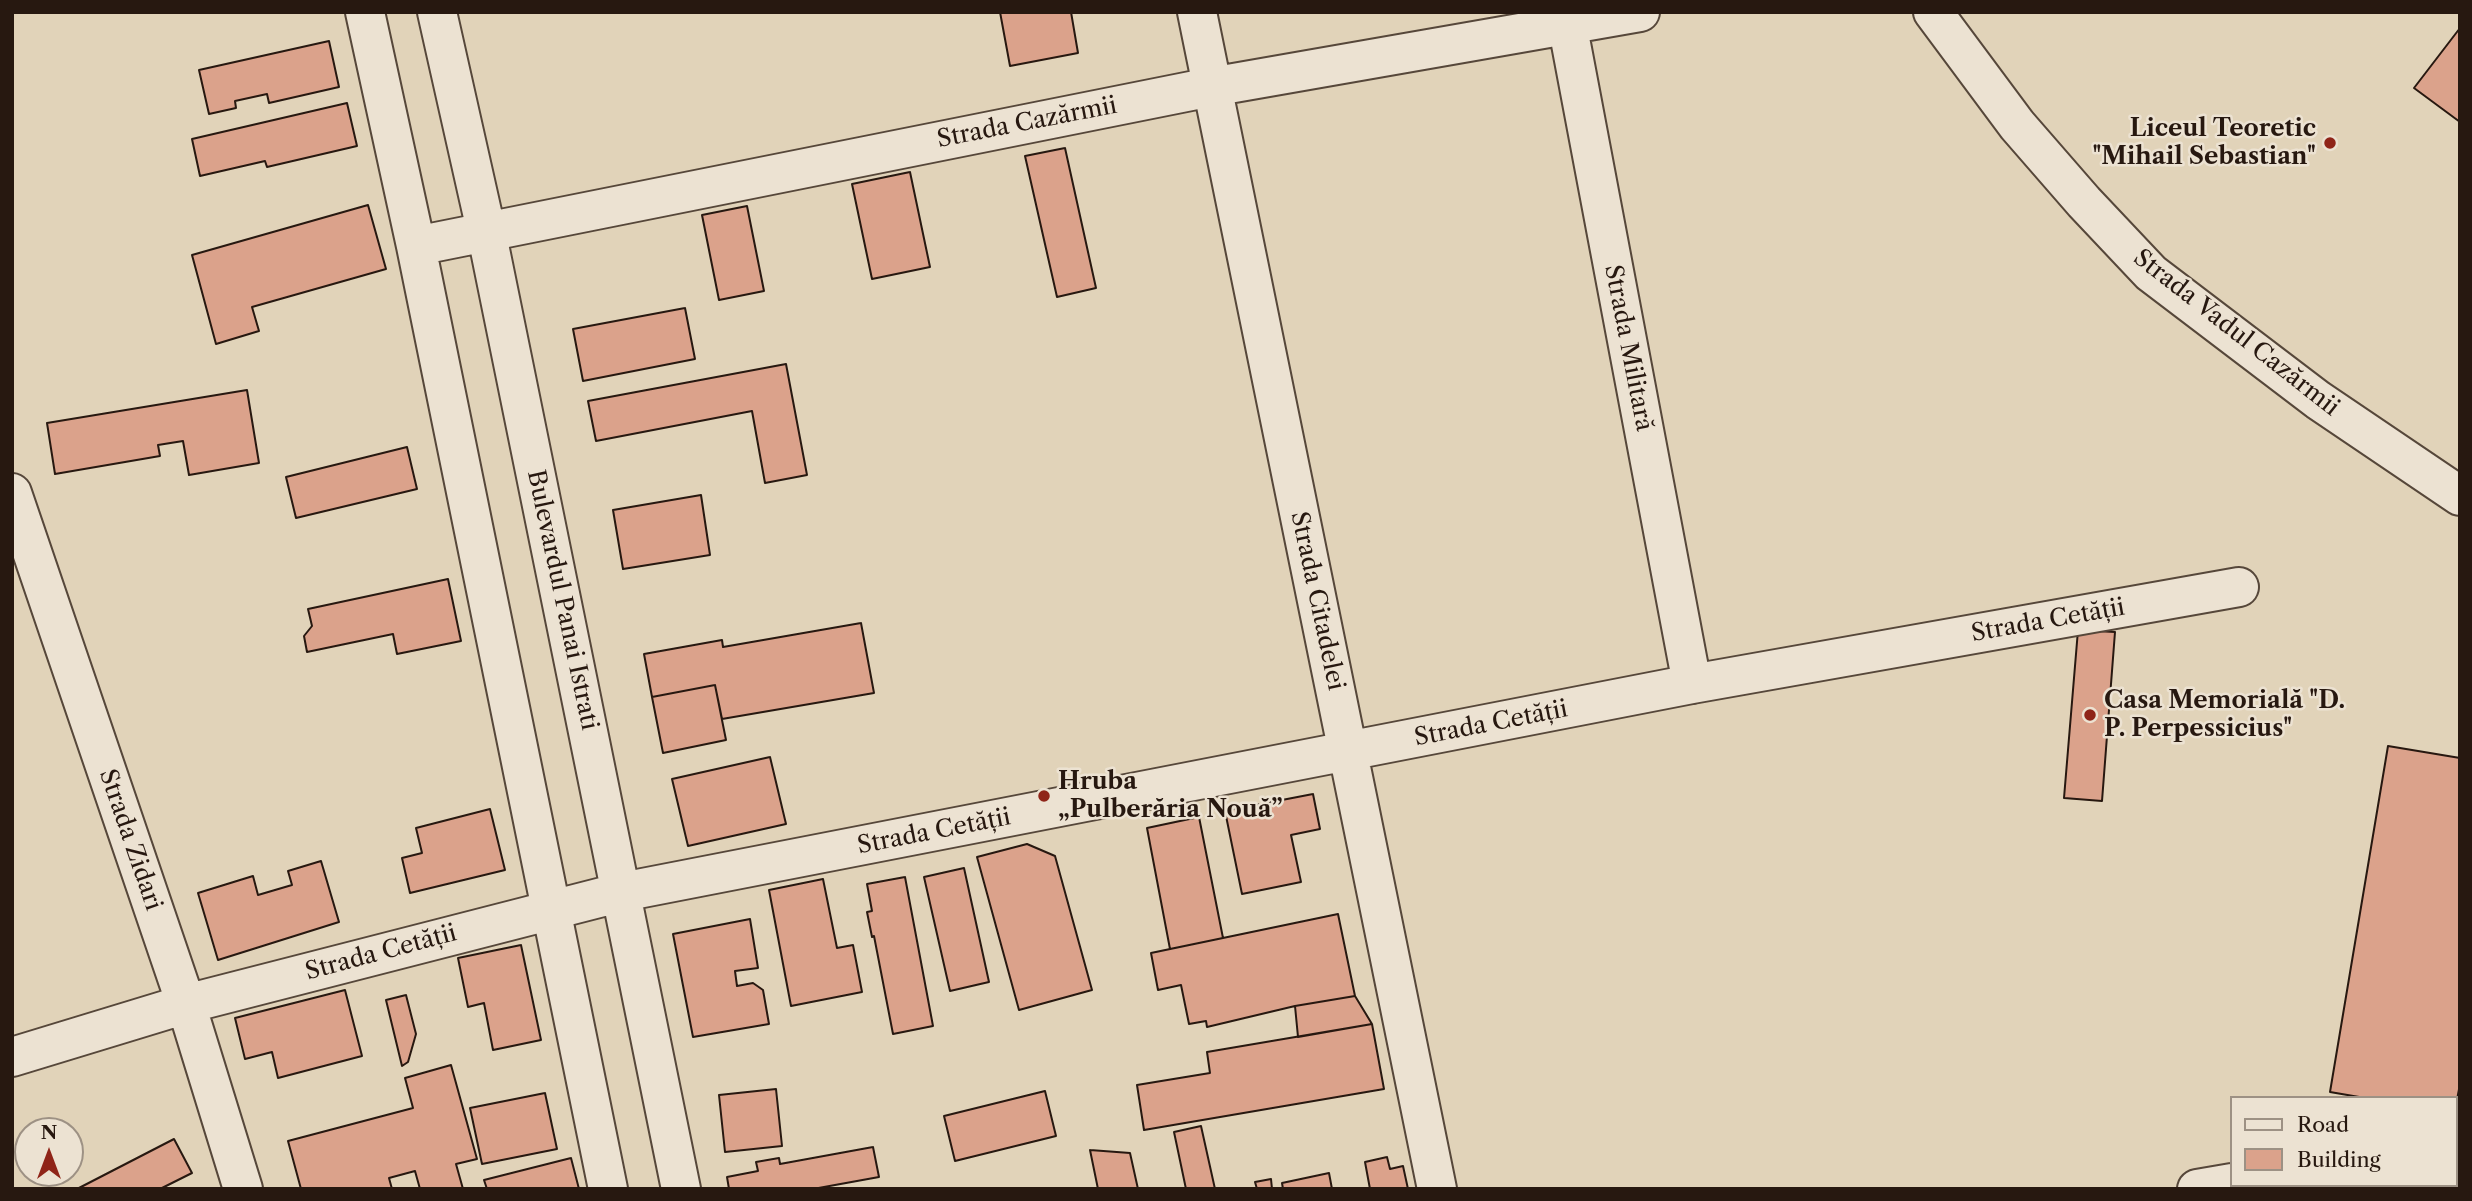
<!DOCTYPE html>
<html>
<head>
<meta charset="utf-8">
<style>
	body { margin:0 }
	#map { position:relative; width:2472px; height:1201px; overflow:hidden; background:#e1d3b9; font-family:"Libre Caslon Text",serif }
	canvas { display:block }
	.frame { position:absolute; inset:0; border:14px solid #271810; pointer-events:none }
	.legend { position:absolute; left:2230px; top:1096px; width:228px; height:91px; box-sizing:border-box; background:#ece2d2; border:2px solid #9d9184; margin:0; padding:9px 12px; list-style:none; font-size:21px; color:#271810 }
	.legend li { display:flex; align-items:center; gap:14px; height:35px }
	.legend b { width:35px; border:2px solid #9d9184 }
	.north { position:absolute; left:14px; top:1117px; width:70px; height:70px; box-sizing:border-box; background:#ece2d2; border:2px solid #9d9184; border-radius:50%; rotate:0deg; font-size:19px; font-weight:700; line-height:28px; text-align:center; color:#271810 }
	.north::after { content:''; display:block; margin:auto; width:24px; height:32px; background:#8f2418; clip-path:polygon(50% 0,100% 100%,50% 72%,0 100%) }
</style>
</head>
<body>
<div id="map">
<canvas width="2472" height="1201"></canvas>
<div class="frame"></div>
<ul class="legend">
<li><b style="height:9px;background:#ece2d2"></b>Road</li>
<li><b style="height:19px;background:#dba28b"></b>Building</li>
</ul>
<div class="north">N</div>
</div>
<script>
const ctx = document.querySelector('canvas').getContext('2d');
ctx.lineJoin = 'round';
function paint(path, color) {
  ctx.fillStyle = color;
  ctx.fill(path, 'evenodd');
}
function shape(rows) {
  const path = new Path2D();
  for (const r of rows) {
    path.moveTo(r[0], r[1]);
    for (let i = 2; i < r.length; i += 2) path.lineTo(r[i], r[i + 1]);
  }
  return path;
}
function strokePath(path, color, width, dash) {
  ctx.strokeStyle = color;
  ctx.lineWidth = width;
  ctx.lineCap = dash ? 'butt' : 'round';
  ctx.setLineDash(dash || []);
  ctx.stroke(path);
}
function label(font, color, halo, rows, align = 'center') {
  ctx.font = font + ' "Libre Caslon Text",serif';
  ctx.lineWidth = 5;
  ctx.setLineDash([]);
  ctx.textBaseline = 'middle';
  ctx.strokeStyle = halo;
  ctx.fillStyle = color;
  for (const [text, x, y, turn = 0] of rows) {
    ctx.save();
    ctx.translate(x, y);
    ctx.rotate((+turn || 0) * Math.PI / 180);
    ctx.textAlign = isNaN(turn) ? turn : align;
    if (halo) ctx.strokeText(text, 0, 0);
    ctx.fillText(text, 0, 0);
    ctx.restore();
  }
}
const building = shape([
	[1000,12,1071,12,1078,53,1010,66,1000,12],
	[2460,28,2460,122,2414,88,2460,28],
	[329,41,339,87,269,103,267,94,235,101,236,108,209,114,199,70,329,41],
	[347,103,357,146,267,167,265,161,200,176,192,139,347,103],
	[1065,148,1096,288,1057,297,1025,156,1065,148],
	[910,172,930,267,872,279,852,184,910,172],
	[368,205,386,269,252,307,259,331,216,344,192,255,368,205],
	[747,206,764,291,719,300,702,215,747,206],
	[685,308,695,359,583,381,573,329,685,308],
	[786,364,807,475,765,483,752,411,596,441,588,401,786,364],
	[247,390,259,463,189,475,183,441,158,445,160,456,55,474,47,423,247,390],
	[407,447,417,489,296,518,286,477,407,447],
	[701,495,710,555,623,569,613,510,701,495],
	[448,579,461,641,397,654,393,634,307,652,304,636,312,626,308,609,448,579],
	[861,623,874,693,722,719,715,685,652,697,644,654,722,640,723,647,861,623],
	[2078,630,2115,632,2102,801,2064,798,2078,630],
	[715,685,726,740,663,753,652,697,715,685],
	[2388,746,2460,758,2460,1084,2456,1105,2456,1098,2365,1098,2330,1092,2388,746],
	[770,757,786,824,688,846,672,779,770,757],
	[1313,794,1320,829,1291,835,1301,882,1242,894,1225,811,1313,794],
	[490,809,505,870,410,893,402,858,422,853,416,828,490,809],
	[1199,817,1223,938,1170,949,1147,828,1199,817],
	[1027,844,1055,856,1092,990,1019,1010,977,857,1027,844],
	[321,861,339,922,218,960,198,893,253,876,258,895,292,885,288,871,321,861],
	[964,868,989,982,950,991,924,877,964,868],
	[905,877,933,1026,893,1034,874,936,872,937,867,912,872,911,867,884,905,877],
	[823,879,837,948,853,945,862,992,791,1006,769,890,823,879],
	[1338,914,1355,996,1295,1006,1207,1027,1206,1021,1189,1024,1181,985,1158,990,1151,953,1338,914],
	[750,919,758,968,735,971,737,986,753,983,763,990,769,1024,693,1037,673,934,750,919],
	[521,945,541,1040,493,1050,484,1003,468,1007,458,958,521,945],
	[345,990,362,1056,278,1078,272,1052,245,1059,235,1018,345,990],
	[406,995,416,1034,408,1062,402,1066,386,1000,406,995],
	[1355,996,1372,1024,1298,1037,1295,1006,1355,996],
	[1372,1024,1384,1089,1144,1130,1137,1085,1210,1073,1207,1052,1372,1024],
	[451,1065,477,1159,456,1164,463,1189,420,1189,415,1171,389,1178,392,1189,301,1189,288,1141,413,1108,405,1078,451,1065],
	[776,1089,782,1146,725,1152,719,1095,776,1089],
	[1045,1091,1056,1136,955,1161,944,1116,1045,1091],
	[545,1093,557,1149,482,1164,470,1108,545,1093],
	[1201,1126,1215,1189,1186,1189,1174,1132,1201,1126],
	[174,1139,192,1173,160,1189,77,1189,174,1139],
	[873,1147,879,1177,813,1189,729,1189,727,1177,758,1171,756,1162,779,1158,780,1164,873,1147],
	[1090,1150,1130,1153,1138,1189,1098,1189,1090,1150],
	[1387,1157,1390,1169,1403,1166,1408,1189,1370,1189,1365,1162,1387,1157],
	[571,1158,579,1189,487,1189,484,1180,571,1158],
	[1329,1173,1332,1189,1283,1189,1282,1183,1329,1173],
	[1271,1179,1272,1189,1257,1189,1255,1182,1271,1179]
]);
paint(building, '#dba28b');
strokePath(building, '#271810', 2);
const minor = shape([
	[365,12,416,246,608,1189],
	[437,12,486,230,681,1189],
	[1197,12,1437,1189],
	[1565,12,1692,684],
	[1933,12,2017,125,2084,202,2151,273,2318,400,2460,496],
	[416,246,1211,87,1640,12],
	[12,493,186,1004,243,1189],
	[12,1057,186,1004,622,892,1692,684,2239,587],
	[2456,1182,2460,1182],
	[2197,1189,2232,1183]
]);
strokePath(minor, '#56473a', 42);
strokePath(minor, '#ece2d2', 38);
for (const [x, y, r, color] of [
	[2330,143,7,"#8f2418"],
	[2090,715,7,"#8f2418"],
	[1044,796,7,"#8f2418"]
]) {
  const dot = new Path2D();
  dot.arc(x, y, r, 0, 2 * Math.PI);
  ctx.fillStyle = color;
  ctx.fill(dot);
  strokePath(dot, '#ece2d2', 2.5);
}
label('24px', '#271810', '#ece2d2', [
	["Strada Cazărmii",1027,123,-11],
	["Strada Vadul Cazărmii",2236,333,38],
	["Strada Militară",1628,348,79],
	["Bulevardul Panai Istrati",562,600,78],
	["Strada Citadelei",1317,601,78],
	["Strada Cetății",2048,621,-10],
	["Strada Cetății",1491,724,-11],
	["Strada Cetății",934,832,-11],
	["Strada Zidari",130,840,71],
	["Strada Cetății",381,953,-15]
]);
label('bold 24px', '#271810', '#ece2d2', [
	["Liceul Teoretic",2316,129,"right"],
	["\"Mihail Sebastian\"",2316,157,"right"],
	["Casa Memorială \"D.",2104,701],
	["P. Perpessicius\"",2104,729],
	["Hruba",1058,782],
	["„Pulberăria Nouă”",1058,810]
], 'left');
</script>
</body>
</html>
